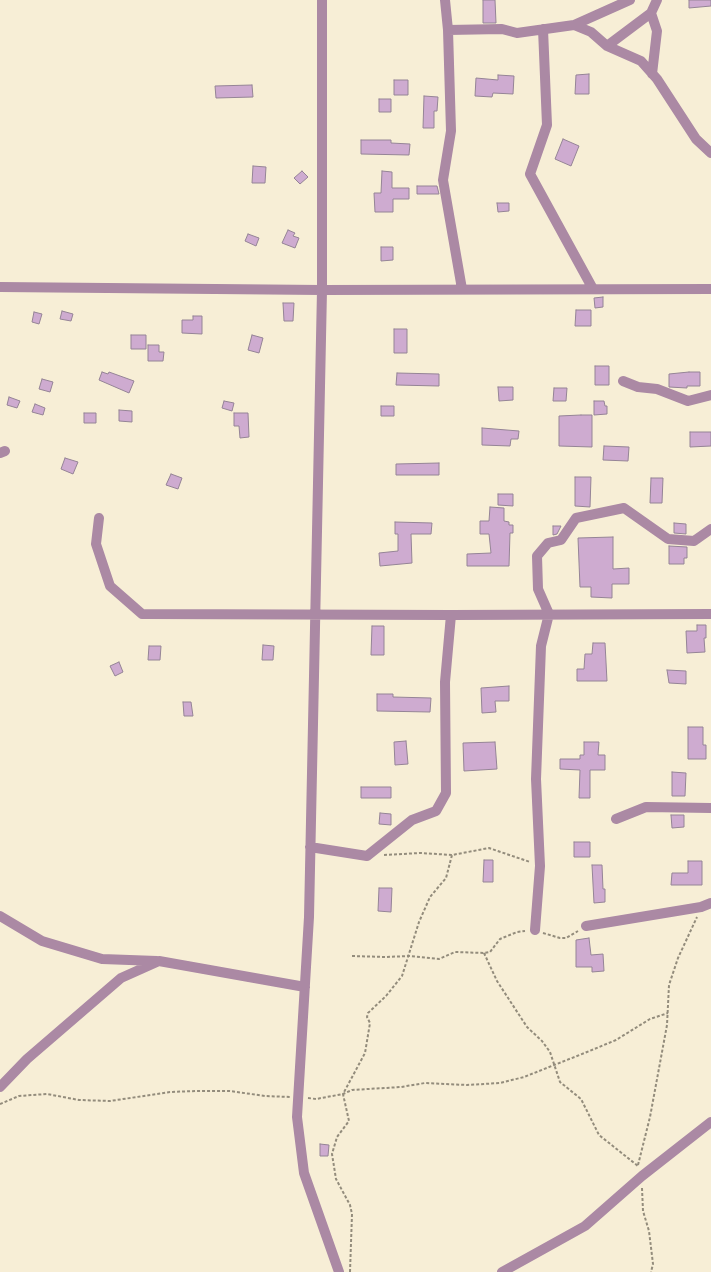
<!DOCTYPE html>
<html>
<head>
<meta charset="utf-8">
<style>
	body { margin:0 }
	canvas { display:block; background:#f7eed6 }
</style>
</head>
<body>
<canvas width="711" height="1272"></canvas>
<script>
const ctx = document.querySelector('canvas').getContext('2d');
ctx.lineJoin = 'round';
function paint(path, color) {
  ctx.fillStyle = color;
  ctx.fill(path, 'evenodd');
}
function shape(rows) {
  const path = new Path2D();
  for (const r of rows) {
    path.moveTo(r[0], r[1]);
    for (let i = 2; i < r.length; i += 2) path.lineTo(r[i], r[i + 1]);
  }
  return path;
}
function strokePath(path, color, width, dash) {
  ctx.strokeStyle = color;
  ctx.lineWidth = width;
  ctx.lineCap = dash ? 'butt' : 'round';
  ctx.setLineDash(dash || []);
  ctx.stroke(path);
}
const building = shape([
	[483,0,495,0,496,23,483,23,483,0],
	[689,0,711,0,711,6,689,8,689,0],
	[589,74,589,94,575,94,576,75,589,74],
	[498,75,514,76,513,94,493,93,492,97,475,96,476,78,498,80,498,75],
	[394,80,408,80,408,95,394,95,394,80],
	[252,85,253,97,216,98,215,86,252,85],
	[424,96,438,97,437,111,434,111,434,128,423,128,424,96],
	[379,99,391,99,391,112,379,112,379,99],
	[563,139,579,146,571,166,555,159,563,139],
	[361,140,391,140,391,143,410,144,409,155,361,154,361,140],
	[253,166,266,167,265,183,252,183,253,166],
	[302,171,308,177,300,184,294,178,302,171],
	[382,171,392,172,392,188,409,188,409,199,393,199,393,212,375,212,374,193,381,193,382,171],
	[417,186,437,186,439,194,417,194,417,186],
	[497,203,509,203,509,211,498,212,497,203],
	[288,230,295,233,293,236,299,238,295,248,282,243,288,230],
	[248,234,259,238,256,246,245,241,248,234],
	[381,247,393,247,393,260,381,261,381,247],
	[603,297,603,307,595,308,594,298,603,297],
	[283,303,294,303,293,321,284,321,283,303],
	[576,310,591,310,591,326,575,326,576,310],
	[62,311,73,314,71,321,60,319,62,311],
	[34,312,42,314,39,324,32,322,34,312],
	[193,316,202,316,202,334,182,333,182,320,193,320,193,316],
	[394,329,407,329,407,353,394,353,394,329],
	[131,335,146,335,146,349,131,349,131,335],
	[252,335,263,338,259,353,248,350,252,335],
	[148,345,159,345,159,352,164,352,163,361,148,361,148,345],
	[595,366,609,366,609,385,595,385,595,366],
	[102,372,108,374,109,372,134,381,129,393,99,380,102,372],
	[689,372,700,372,700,386,687,386,687,388,669,387,669,374,689,372],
	[397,373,439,374,439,386,396,385,397,373],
	[42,379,53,382,50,392,39,389,42,379],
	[498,387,513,387,513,400,499,401,498,387],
	[554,388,567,388,566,401,553,401,554,388],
	[9,397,20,401,17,408,7,405,9,397],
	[224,401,234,403,232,411,222,408,224,401],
	[594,401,604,401,605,406,607,406,607,414,594,415,594,401],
	[35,404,45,408,43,415,32,412,35,404],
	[381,406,394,406,394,416,381,416,381,406],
	[119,410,132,411,132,422,119,421,119,410],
	[84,413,96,413,96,423,84,423,84,413],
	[234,413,248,413,249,437,240,438,239,426,234,426,234,413],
	[581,415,592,415,592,447,559,446,559,416,581,415],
	[482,428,519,431,518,439,511,439,510,446,482,445,482,428],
	[690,432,711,432,711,446,690,447,690,432],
	[604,446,629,447,628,461,603,460,604,446],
	[65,458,78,462,73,474,61,469,65,458],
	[439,463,439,475,396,475,396,464,439,463],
	[171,474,182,478,178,489,166,485,171,474],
	[575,477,591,477,590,507,575,506,575,477],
	[651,478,663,478,662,503,650,503,651,478],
	[498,494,513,494,513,506,498,505,498,494],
	[490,507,504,508,504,521,509,522,509,525,513,525,513,533,510,533,509,566,467,566,467,554,491,553,489,534,480,534,480,521,489,521,490,507],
	[395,522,432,523,431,534,411,534,412,563,380,566,379,553,398,551,398,534,395,534,395,522],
	[674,523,686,524,686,534,674,533,674,523],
	[553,526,561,526,557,534,553,535,553,526],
	[613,537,613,569,629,568,629,584,612,584,612,598,591,597,591,587,580,587,578,538,613,537],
	[669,546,687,547,687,558,684,558,684,564,669,564,669,546],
	[697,625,706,625,706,638,704,638,705,652,687,653,686,631,697,631,697,625],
	[372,626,384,626,384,655,371,655,372,626],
	[593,643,605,643,607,681,577,681,577,669,584,669,585,654,592,654,593,643],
	[263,645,274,646,273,660,262,660,263,645],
	[149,646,161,646,160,660,148,660,149,646],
	[119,662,123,672,115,676,110,666,119,662],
	[667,670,686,671,686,684,669,683,667,670],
	[509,686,509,701,495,701,496,712,482,713,481,688,509,686],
	[377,694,393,694,393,697,431,698,430,712,377,711,377,694],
	[183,702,191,702,193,716,184,716,183,702],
	[688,727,703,727,703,745,706,745,706,759,688,759,688,727],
	[406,741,408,764,395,765,394,742,406,741],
	[495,742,497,769,464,771,463,743,495,742],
	[584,742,599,742,598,755,605,755,605,770,590,770,590,798,579,798,580,770,560,769,560,759,580,759,580,755,584,755,584,742],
	[672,772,686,773,685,796,672,796,672,772],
	[361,787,391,787,391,798,361,798,361,787],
	[380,813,391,814,391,825,379,824,380,813],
	[671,815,684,815,684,827,672,828,671,815],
	[574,842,590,842,590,857,574,857,574,842],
	[484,860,493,860,493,882,483,882,484,860],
	[688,861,702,861,702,885,671,885,672,873,688,873,688,861],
	[592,865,602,865,603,889,605,889,605,902,594,903,592,865],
	[379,888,392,888,391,912,378,911,379,888],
	[589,938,591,955,603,954,604,971,592,972,592,967,576,967,576,940,589,938],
	[320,1144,329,1145,328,1156,320,1156,320,1144]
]);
paint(building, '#ceabd0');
strokePath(building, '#958496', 1);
strokePath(shape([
	[384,855,420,853,452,855,489,848,530,862],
	[543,933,560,938,566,938,578,931],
	[484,953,497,981,527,1027,542,1041,550,1052,560,1082,581,1099,599,1135,638,1166],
	[352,956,385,957,409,956,439,959,455,952,484,953,490,952,500,939,517,932,525,931],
	[308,1098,316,1099,343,1094,352,1090,401,1087,425,1083,467,1085,500,1083,524,1077,587,1052,616,1040,650,1019,668,1013],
	[0,1104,19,1096,47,1094,79,1100,110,1101,170,1092,196,1091,230,1091,265,1096,290,1097],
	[638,1165,650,1117,667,1025,669,985,678,958,697,917],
	[642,1188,643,1211,649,1231,653,1264,651,1272],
	[350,1272,352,1214,350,1205,336,1179,332,1154,337,1137,349,1121,343,1094,365,1053,370,1023,367,1017,368,1013,386,996,402,976,419,922,430,897,446,878,452,855]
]), '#938c7c', 2, [3, 2]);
strokePath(shape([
	[322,0,322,290,309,917,297,1117,304,1173,339,1272],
	[445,0,448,30,451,131,443,180,462,289],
	[651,13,657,31,652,74],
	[574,25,591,32,607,46,641,61,657,79,696,139,711,153],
	[543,29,547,125,530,174,593,289],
	[448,30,502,29,517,33,574,25,630,0],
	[607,46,651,13,657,0],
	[0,287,322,290,711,289],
	[623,381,638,387,657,389,688,401,711,395],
	[0,453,5,451],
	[99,518,96,544,110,586,142,614,451,615,711,614],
	[616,819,646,807,711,808],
	[310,847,367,856,412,820,436,811,446,793,445,682,451,615],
	[0,916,42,941,102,959,157,961],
	[586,926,701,907,711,903],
	[535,930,540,866,536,779,541,646,549,614,538,589,537,556,548,543,561,540,576,518,624,508,668,539,694,541,711,529],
	[0,1087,27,1059,121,978,159,961,305,987],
	[502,1272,585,1226,642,1176,711,1122]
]), '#ab89a4', 10);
</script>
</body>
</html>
